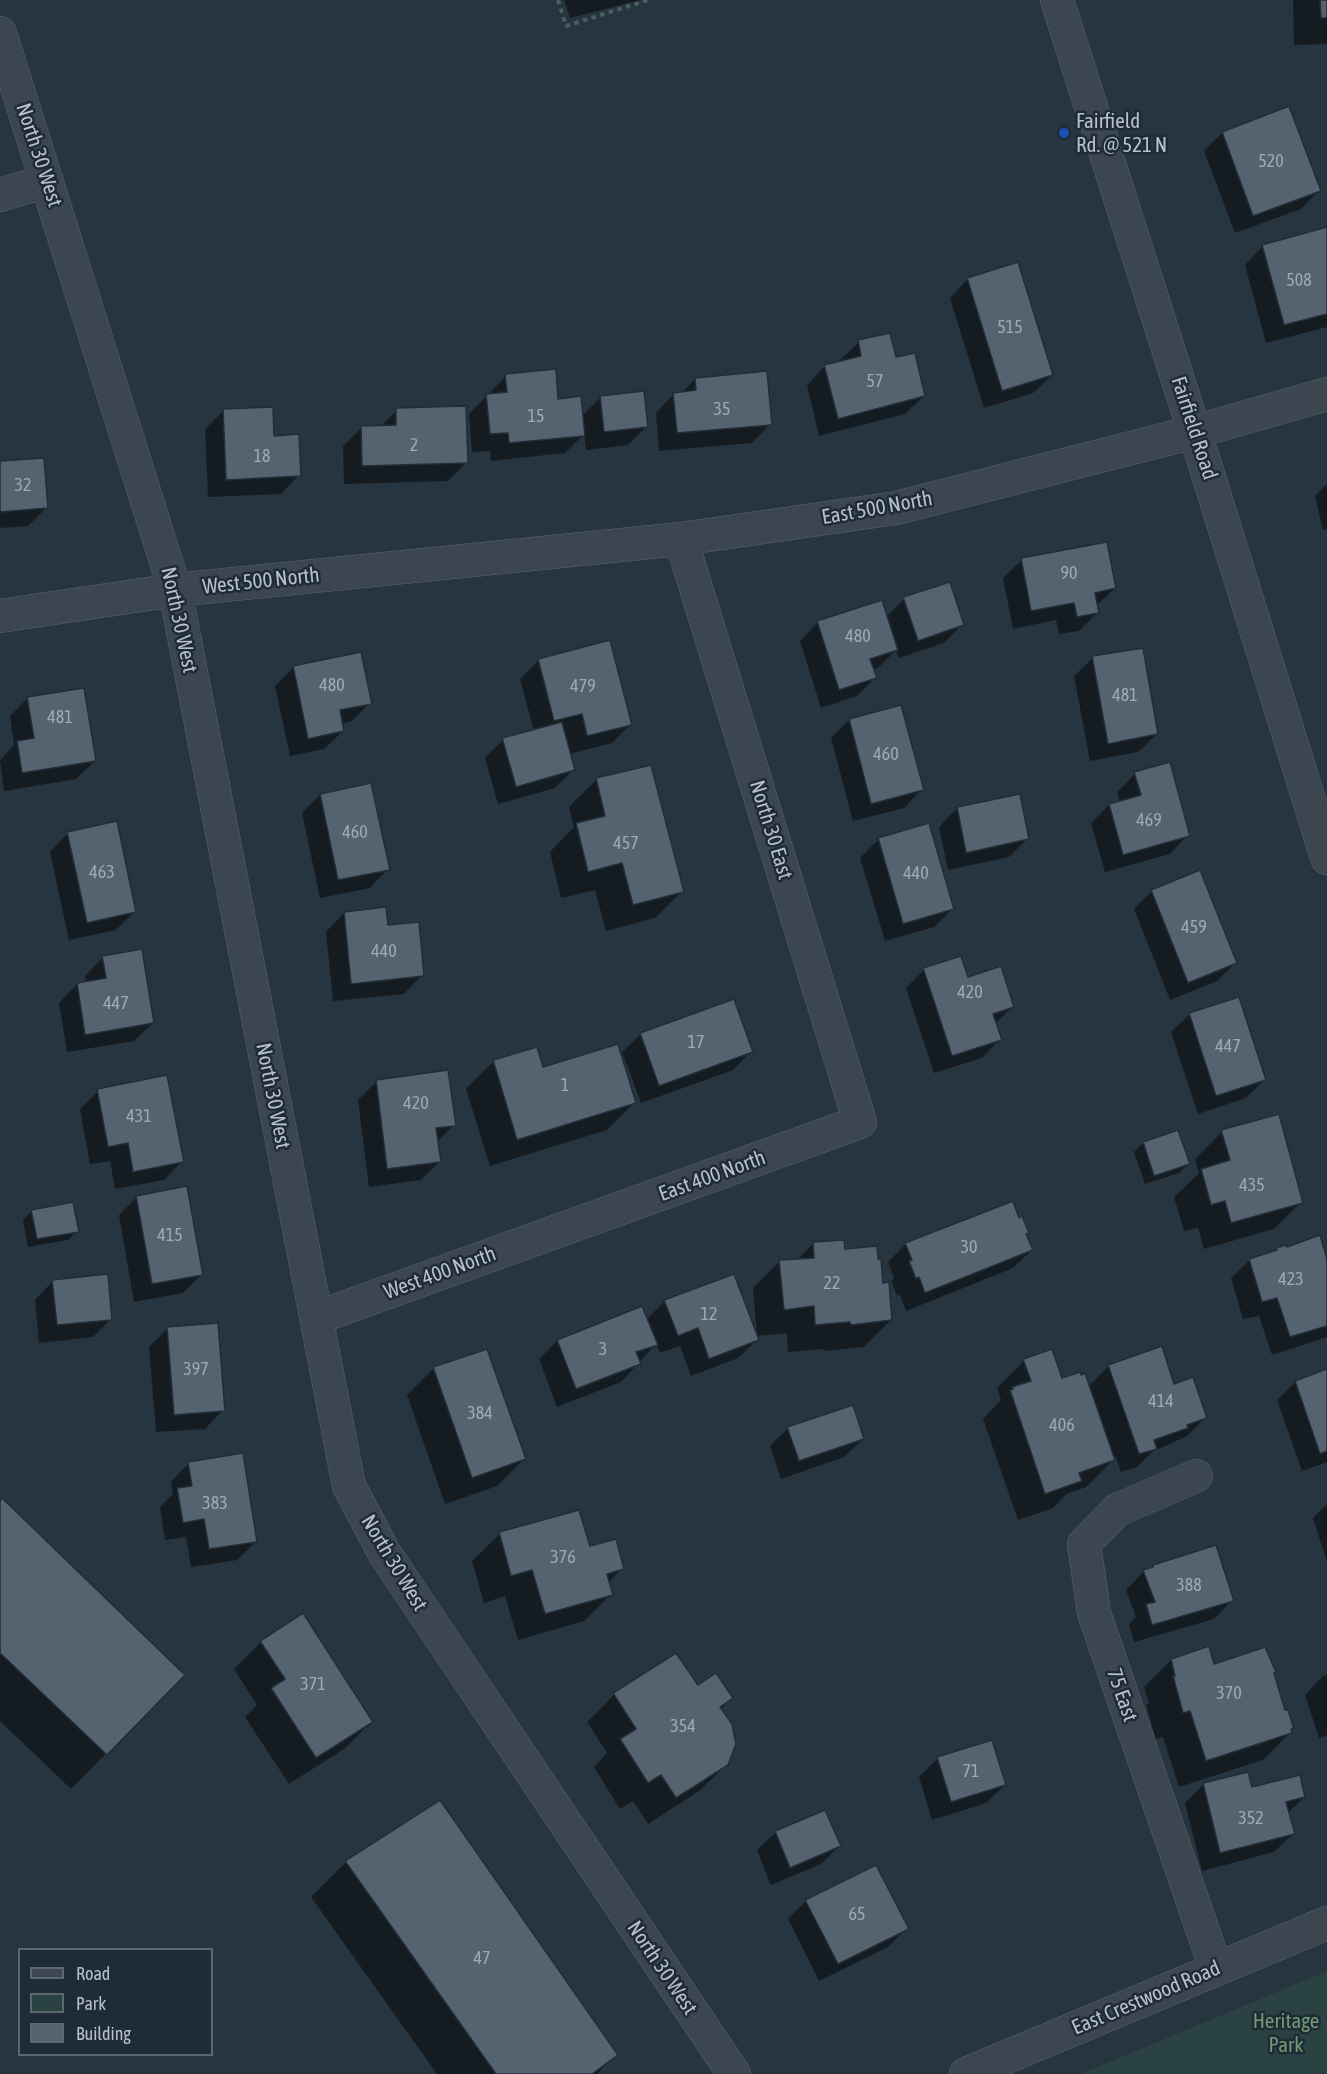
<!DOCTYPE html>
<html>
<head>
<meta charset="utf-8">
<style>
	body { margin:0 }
	#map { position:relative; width:1327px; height:2074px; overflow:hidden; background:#273540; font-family:"Asap Condensed",sans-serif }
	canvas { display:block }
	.legend { position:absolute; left:18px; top:1948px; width:195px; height:108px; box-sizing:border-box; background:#1f2b36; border:2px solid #5c6772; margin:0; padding:8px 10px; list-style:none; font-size:18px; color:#b7c1cb }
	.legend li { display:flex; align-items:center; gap:12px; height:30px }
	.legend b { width:30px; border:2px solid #5c6772 }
</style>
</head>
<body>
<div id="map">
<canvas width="1327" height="2074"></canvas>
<ul class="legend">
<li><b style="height:8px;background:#3b4650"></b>Road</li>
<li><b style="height:16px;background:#2a4342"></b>Park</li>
<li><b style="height:16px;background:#556370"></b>Building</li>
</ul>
</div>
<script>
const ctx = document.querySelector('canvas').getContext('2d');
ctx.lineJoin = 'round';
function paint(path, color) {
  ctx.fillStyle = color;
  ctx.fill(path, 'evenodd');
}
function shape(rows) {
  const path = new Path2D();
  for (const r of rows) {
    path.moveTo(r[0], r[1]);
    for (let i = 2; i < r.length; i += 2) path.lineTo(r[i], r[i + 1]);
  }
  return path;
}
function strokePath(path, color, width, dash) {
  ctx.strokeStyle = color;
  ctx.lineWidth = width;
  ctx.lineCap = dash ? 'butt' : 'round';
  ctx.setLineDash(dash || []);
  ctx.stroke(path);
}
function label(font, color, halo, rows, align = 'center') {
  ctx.font = font + ' "Asap Condensed",sans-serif';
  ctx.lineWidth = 5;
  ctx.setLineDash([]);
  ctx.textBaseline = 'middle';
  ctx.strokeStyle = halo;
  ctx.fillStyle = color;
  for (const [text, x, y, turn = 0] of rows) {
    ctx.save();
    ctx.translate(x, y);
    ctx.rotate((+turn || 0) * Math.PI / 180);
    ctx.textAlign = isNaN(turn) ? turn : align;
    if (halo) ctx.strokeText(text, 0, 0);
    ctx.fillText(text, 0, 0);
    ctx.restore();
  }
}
paint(shape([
	[1327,1971,1327,2074,1081,2074]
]), '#2a4342');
paint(shape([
	[564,0,641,0,570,18],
	[1293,0,1327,0,1327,44,1294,45],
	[1222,133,1319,190,1301,209,1235,233,1204,151],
	[1327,229,1327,327,1266,343,1245,265,1263,246],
	[968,279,1052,375,1033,393,984,408,950,298],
	[859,342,895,359,924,396,905,414,819,436,807,385,825,366,841,362,840,360],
	[506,376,557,401,582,416,601,397,646,427,628,445,586,450,584,434,565,453,491,461,490,451,472,452,469,414],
	[695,379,770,424,752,443,659,451,656,413,674,394,681,393],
	[397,410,466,463,448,481,344,484,343,446,361,428,380,427],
	[223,411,273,437,299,475,281,494,208,497,205,429],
	[0,463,47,507,28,526,0,528],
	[1327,484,1327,529,1323,530,1315,496],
	[1022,560,1115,588,1096,606,1098,612,1079,631,1059,634,1056,620,1013,629,1003,578],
	[904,599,962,625,944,643,899,658,896,650,878,668,872,670,875,678,857,696,821,708,800,641,818,622,886,617],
	[360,654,370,703,352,721,341,724,343,731,324,749,290,756,275,686,293,668],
	[1093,658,1157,734,1138,752,1090,761,1074,676],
	[539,660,630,725,612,743,569,754,573,770,555,788,498,804,485,758,503,740,534,731,520,679],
	[28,698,95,761,76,779,4,791,0,760,14,745,10,716],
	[849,720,922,789,904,808,853,821,831,738],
	[650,766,682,891,655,918,606,931,595,890,561,898,550,852,574,827,569,807,596,780],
	[1135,774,1188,835,1170,854,1105,872,1091,823,1109,805,1120,802,1117,792],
	[320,795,388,869,370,888,320,898,302,813],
	[957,808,1027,839,1009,857,948,870,939,827],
	[928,825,953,908,934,927,885,941,860,858,878,840],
	[68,833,135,911,116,930,69,940,50,852],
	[1152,891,1235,963,1217,981,1170,1000,1134,909],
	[344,913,387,927,422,975,404,994,333,1001,326,932],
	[103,957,153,1023,134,1041,67,1052,59,1003,77,984,86,983,85,976],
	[924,970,1013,1006,995,1024,1000,1039,982,1058,934,1073,906,988],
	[1190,1014,1265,1079,1246,1098,1198,1114,1171,1032],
	[641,1034,751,1051,733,1070,641,1103,622,1052],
	[536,1048,542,1069,634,1103,607,1130,490,1166,466,1089,493,1062],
	[377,1081,454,1125,437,1142,439,1162,421,1180,369,1187,358,1100],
	[98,1091,182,1161,164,1180,115,1189,110,1161,90,1164,80,1109],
	[1222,1132,1301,1202,1274,1229,1204,1249,1198,1228,1184,1231,1174,1197,1199,1173,1195,1159],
	[1143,1143,1188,1164,1179,1173,1145,1184,1134,1152],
	[137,1197,202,1274,183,1293,134,1302,119,1215],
	[32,1211,77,1231,68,1240,28,1247,23,1220],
	[1024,1235,1032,1250,1013,1268,906,1311,900,1295,897,1296,891,1281,894,1278,888,1262,906,1244],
	[813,1244,844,1251,882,1285,891,1320,864,1347,824,1351,824,1349,788,1352,787,1333,757,1336,753,1288,780,1261,797,1260],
	[1277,1249,1327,1265,1327,1337,1272,1355,1259,1316,1243,1319,1231,1278,1250,1260,1274,1252],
	[53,1281,111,1319,93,1337,39,1343,35,1300],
	[665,1301,757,1340,738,1358,691,1376,680,1346,660,1353,656,1344,621,1382,557,1407,539,1359,557,1341,641,1308,646,1320],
	[167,1329,223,1410,205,1429,156,1432,149,1347],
	[1024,1361,1062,1380,1088,1387,1109,1366,1206,1417,1187,1436,1152,1452,1137,1467,1121,1472,1116,1457,1086,1487,1066,1494,1053,1508,1018,1520,983,1419,1001,1400,997,1388],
	[434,1368,524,1459,497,1486,445,1504,407,1395],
	[1327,1371,1327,1462,1302,1471,1277,1400,1295,1382],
	[788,1428,863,1439,844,1457,781,1479,770,1446],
	[189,1463,256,1541,237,1560,191,1567,186,1537,165,1540,160,1507,173,1494,171,1482],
	[0,1503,183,1675,71,1789,0,1721],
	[1327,1504,1327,1562,1313,1518],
	[500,1534,589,1548,622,1568,608,1583,611,1594,584,1621,518,1640,505,1596,484,1603,472,1561],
	[1153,1566,1232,1600,1214,1619,1134,1642,1129,1624,1136,1617,1126,1590,1144,1571],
	[261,1642,371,1722,344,1749,289,1784,245,1717,257,1705,234,1669],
	[1171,1660,1272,1674,1284,1712,1292,1728,1290,1733,1263,1760,1179,1787,1163,1737,1156,1739,1146,1705,1149,1703,1144,1687],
	[1327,1675,1327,1735,1319,1738,1305,1695,1323,1676],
	[698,1687,731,1698,720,1710,727,1764,699,1791,648,1824,633,1801,620,1809,594,1767,607,1753,587,1722,614,1695],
	[938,1758,1005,1785,986,1803,932,1820,919,1777],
	[1247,1774,1250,1788,1304,1797,1288,1813,1293,1834,1274,1852,1202,1871,1185,1803,1203,1785],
	[776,1832,839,1846,821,1864,771,1885,757,1850],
	[346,1862,616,2054,597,2074,437,2074,311,1897],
	[806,1901,907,1928,888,1947,819,1981,788,1919]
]), '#0007');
const building = shape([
	[1320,0,1327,0,1327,18,1321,18,1320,0],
	[1289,106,1321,191,1253,216,1222,132,1289,106],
	[1327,227,1327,314,1284,325,1262,245,1327,227],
	[1018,262,1053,375,1002,391,967,278,1018,262],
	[890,333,896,357,915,353,925,396,838,419,824,365,861,356,858,340,890,333],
	[556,369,558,399,581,396,585,436,509,443,508,433,490,434,486,394,507,392,505,374,556,369],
	[767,371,772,425,677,433,673,393,696,390,695,378,767,371],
	[644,391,648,427,604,432,600,396,644,391],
	[466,406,468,463,362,466,361,426,396,425,396,408,466,406],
	[273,407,274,436,299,434,301,476,226,480,223,409,273,407],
	[44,458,48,508,0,512,0,461,44,458],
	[1107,542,1116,588,1095,593,1099,613,1077,617,1074,603,1031,611,1021,558,1107,542],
	[950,582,964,625,918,641,903,597,950,582],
	[882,600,898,650,870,659,877,678,839,690,817,621,882,600],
	[610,640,632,725,587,736,582,714,554,721,538,659,610,640],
	[1143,648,1158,734,1108,744,1092,656,1143,648],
	[361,652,372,704,340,710,344,731,308,739,293,666,361,652],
	[84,688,96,761,22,773,17,741,34,738,27,697,84,688],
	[901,705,924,790,871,804,849,719,901,705],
	[562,722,575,770,516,787,502,738,562,722],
	[1170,762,1190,836,1123,855,1109,804,1141,795,1134,772,1170,762],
	[651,765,684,892,633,905,622,863,588,872,576,823,605,816,596,778,651,765],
	[371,783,390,870,338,880,320,794,371,783],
	[1020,794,1029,839,966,853,957,807,1020,794],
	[117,821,136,912,87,923,67,832,117,821],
	[929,823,954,909,903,924,878,838,929,823],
	[1200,870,1237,963,1188,983,1151,890,1200,870],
	[386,907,388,925,419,922,424,976,351,984,344,912,386,907],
	[142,949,154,1023,85,1035,77,983,106,978,102,956,142,949],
	[961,956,968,977,1001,966,1014,1007,993,1014,1002,1040,952,1056,923,968,961,956],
	[1239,997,1266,1080,1216,1096,1189,1013,1239,997],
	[734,999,753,1052,659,1086,640,1033,734,999],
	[618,1044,636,1103,517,1140,493,1060,537,1047,543,1067,618,1044],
	[448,1070,456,1126,436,1128,441,1162,387,1169,376,1080,448,1070],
	[167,1075,184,1162,133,1172,128,1143,108,1147,97,1089,167,1075],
	[1279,1114,1303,1203,1231,1223,1225,1201,1211,1205,1201,1169,1230,1160,1221,1130,1279,1114],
	[1178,1130,1190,1164,1154,1176,1143,1142,1178,1130],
	[187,1186,203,1275,152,1284,136,1196,187,1186],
	[1013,1201,1019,1218,1022,1216,1029,1233,1026,1234,1033,1250,925,1293,919,1277,916,1279,909,1261,912,1260,905,1243,1013,1201],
	[73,1202,79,1232,37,1239,31,1210,73,1202],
	[1320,1235,1327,1259,1327,1326,1290,1337,1277,1298,1262,1302,1249,1259,1277,1250,1276,1248,1286,1245,1287,1247,1320,1235],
	[844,1240,845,1249,877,1246,878,1259,881,1259,883,1283,889,1282,892,1320,851,1325,850,1322,815,1325,814,1306,784,1310,779,1260,814,1258,813,1242,844,1240],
	[108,1274,112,1320,57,1325,52,1280,108,1274],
	[734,1274,759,1340,709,1359,698,1328,678,1336,664,1300,734,1274],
	[642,1306,658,1345,636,1352,641,1364,576,1389,557,1340,642,1306],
	[218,1323,225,1411,174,1415,167,1327,218,1323],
	[1162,1346,1174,1384,1193,1377,1207,1418,1187,1425,1188,1428,1154,1440,1157,1449,1139,1454,1108,1365,1162,1346],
	[487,1349,526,1459,472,1478,433,1367,487,1349],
	[1052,1349,1062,1378,1080,1372,1081,1375,1085,1373,1115,1460,1079,1473,1082,1481,1045,1494,1010,1390,1013,1389,1012,1387,1031,1381,1023,1359,1052,1349],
	[1327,1369,1327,1451,1320,1454,1295,1381,1327,1369],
	[853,1405,864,1439,799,1461,787,1427,853,1405],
	[243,1453,257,1542,209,1549,204,1519,183,1523,177,1488,192,1486,188,1462,243,1453],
	[2,1498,185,1675,107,1755,0,1653,0,1501,2,1498],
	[579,1510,590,1546,616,1539,624,1569,607,1574,613,1595,545,1614,532,1570,511,1576,499,1532,579,1510],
	[1216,1545,1234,1601,1152,1625,1146,1604,1155,1602,1143,1570,1153,1567,1153,1565,1216,1545],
	[303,1613,373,1722,316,1758,271,1688,285,1679,260,1641,303,1613],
	[1209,1646,1214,1664,1265,1647,1276,1672,1274,1673,1285,1710,1288,1710,1294,1729,1291,1729,1292,1733,1206,1761,1190,1711,1183,1713,1173,1676,1175,1676,1171,1659,1209,1646],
	[676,1653,698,1685,716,1673,733,1698,720,1707,732,1724,736,1744,728,1765,676,1798,661,1775,648,1783,620,1739,636,1729,613,1693,676,1653],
	[992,1740,1006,1785,951,1802,937,1757,992,1740],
	[1248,1772,1252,1787,1300,1775,1305,1797,1286,1802,1295,1834,1220,1853,1203,1783,1248,1772],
	[440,1800,618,2055,592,2074,496,2074,345,1861,440,1800],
	[825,1810,841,1846,790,1868,775,1831,825,1810],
	[876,1865,909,1929,838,1964,805,1900,876,1865]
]);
paint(building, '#556370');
strokePath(building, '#212d37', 1.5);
const minor = shape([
	[1057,0,1207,471,1327,858],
	[0,33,175,590,349,1486,385,1554,734,2074],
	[0,195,47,181],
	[0,616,175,590,681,539,896,508,1194,432,1327,394],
	[316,1318,860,1122,681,539],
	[1196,1476,1117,1510,1084,1544,1094,1613,1216,1969],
	[966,2074,1327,1923]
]);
strokePath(minor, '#59646e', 34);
strokePath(shape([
	[558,0,566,26,648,0]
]), '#495f5f', 4, [4.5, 4.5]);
strokePath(minor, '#3b4650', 33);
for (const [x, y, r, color] of [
	[1064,133,6,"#1a4fb4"]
]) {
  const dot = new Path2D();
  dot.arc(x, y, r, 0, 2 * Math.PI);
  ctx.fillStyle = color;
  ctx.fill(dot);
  strokePath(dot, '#1f2b36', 2);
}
label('18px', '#9eaab4', null, [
	["520",1271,161],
	["508",1299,280],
	["515",1010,327],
	["57",875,381],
	["35",722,409],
	["15",536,416],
	["2",414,445],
	["18",262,456],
	["32",23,485],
	["90",1069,573],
	["480",858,636],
	["480",332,685],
	["479",583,686],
	["481",1125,695],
	["481",60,717],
	["460",886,754],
	["469",1149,820],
	["460",355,832],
	["457",626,843],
	["463",102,872],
	["440",916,873],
	["459",1194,927],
	["440",384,951],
	["420",970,992],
	["447",116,1003],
	["17",696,1042],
	["447",1228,1046],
	["1",565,1085],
	["420",416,1103],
	["431",139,1116],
	["435",1252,1185],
	["415",170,1235],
	["30",969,1247],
	["423",1291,1279],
	["22",832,1283],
	["12",709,1314],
	["3",603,1349],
	["397",196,1369],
	["414",1161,1401],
	["384",480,1413],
	["406",1062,1425],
	["383",215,1503],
	["376",563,1557],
	["388",1189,1585],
	["371",313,1684],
	["370",1229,1693],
	["354",683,1726],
	["71",971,1771],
	["352",1251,1818],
	["65",857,1914],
	["47",482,1958]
]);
label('21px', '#b7c1cb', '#1f2b36', [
	["Fairfield",1076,121],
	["Rd. @ 521 N",1076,145]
], 'left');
label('21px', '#b7c1cb', '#1f2b36', [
	["North 30 West",39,155,72],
	["Fairfield Road",1194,428,72],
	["East 500 North",877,508,-10],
	["West 500 North",261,581,-6],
	["North 30 West",179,620,78],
	["North 30 East",771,830,73],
	["North 30 West",273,1096,79],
	["East 400 North",712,1176,-20],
	["West 400 North",440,1273,-20],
	["North 30 West",394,1563,59],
	["75 East",1122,1695,71],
	["North 30 West",662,1968,56],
	["East Crestwood Road",1146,1998,-23]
]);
label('21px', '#6f9b74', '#1f2b36', [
	["Heritage",1286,2021],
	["Park",1286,2045]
]);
</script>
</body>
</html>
